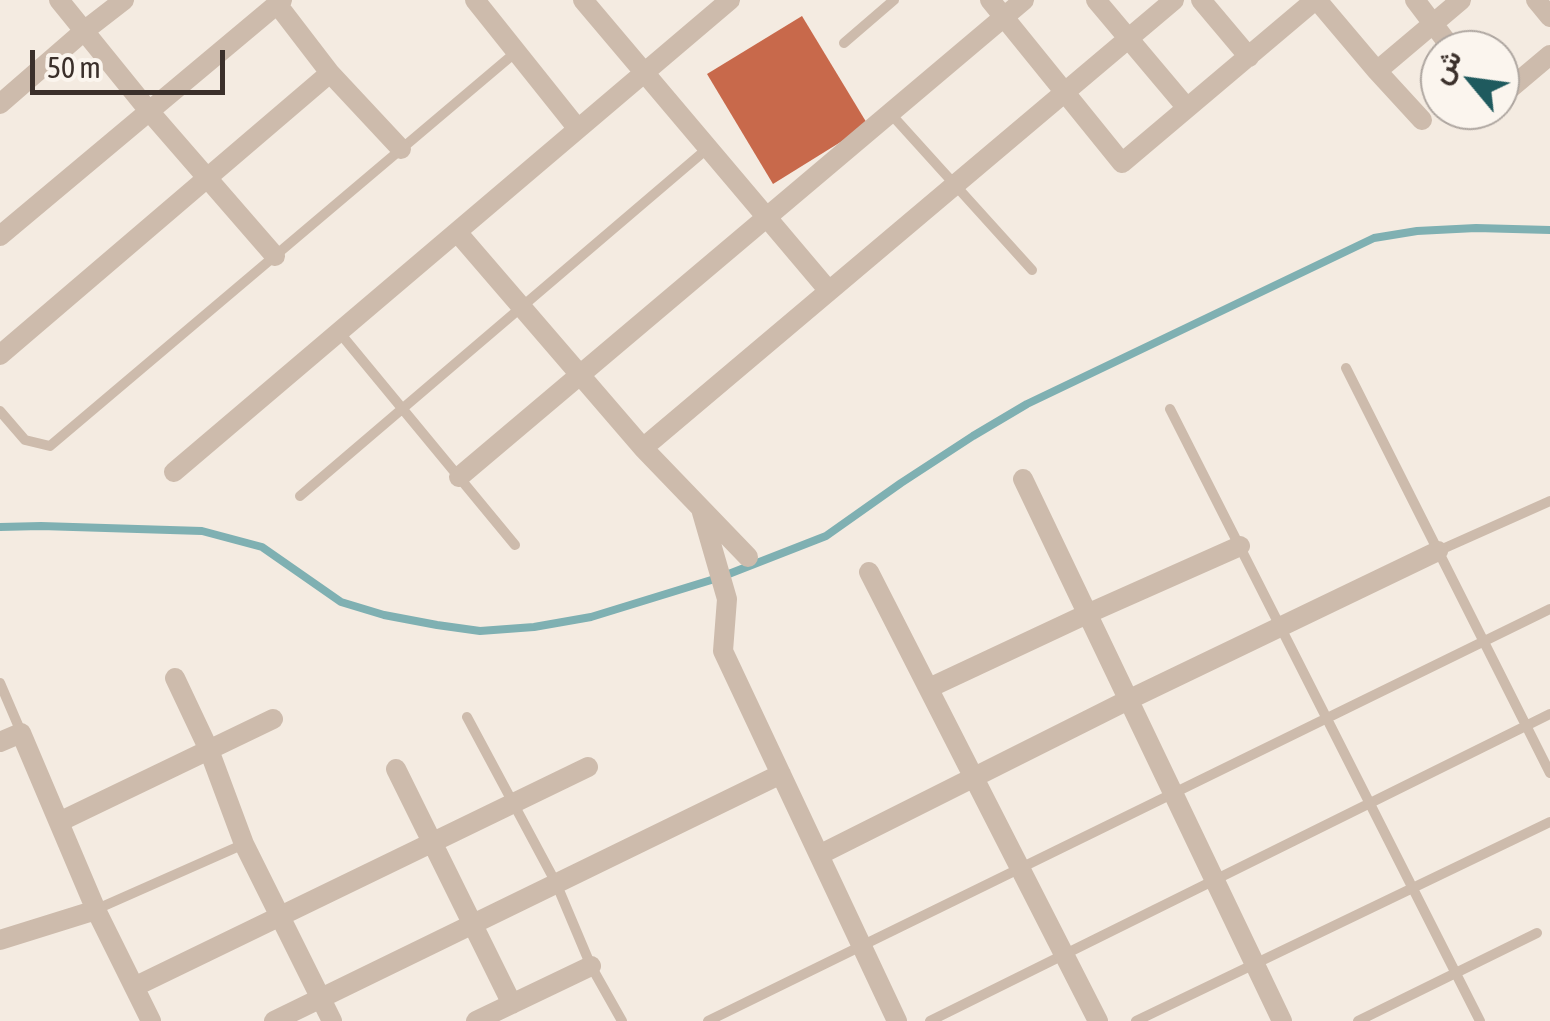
<!DOCTYPE html>
<html>
<head>
<meta charset="utf-8">
<style>
	body { margin:0 }
	#map { position:relative; width:1550px; height:1021px; overflow:hidden; background:#f4ebe1; font-family:"Asap Condensed",Vazirmatn,sans-serif }
	canvas { display:block }
	.north { position:absolute; left:1420px; top:30px; width:100px; height:100px; box-sizing:border-box; background:#fbf5ee; border:2px solid #aea6a0; border-radius:50%; rotate:299deg; font-size:28px; font-weight:700; line-height:40px; text-align:center; color:#3b302b }
	.north::after { content:''; display:block; margin:auto; width:35px; height:45px; background:#1f5a5e; clip-path:polygon(50% 0,100% 100%,50% 72%,0 100%) }
	.scale { position:absolute; left:30px; top:50px; width:195px; height:45px; box-sizing:border-box; border:5px solid #3b302b; border-top:0; padding-left:12px; font-size:30px; line-height:35px; white-space:nowrap; color:#3b302b; -webkit-text-stroke:8px #fbf5ee; paint-order:stroke }
</style>
</head>
<body>
<div id="map">
<canvas width="1550" height="1021"></canvas>
<div class="north">ش</div>
<div class="scale">50 m</div>
</div>
<script>
const ctx = document.querySelector('canvas').getContext('2d');
ctx.lineJoin = 'round';
function shape(rows) {
  const path = new Path2D();
  for (const r of rows) {
    path.moveTo(r[0], r[1]);
    for (let i = 2; i < r.length; i += 2) path.lineTo(r[i], r[i + 1]);
  }
  return path;
}
function strokePath(path, color, width, dash) {
  ctx.strokeStyle = color;
  ctx.lineWidth = width;
  ctx.lineCap = dash ? 'butt' : 'round';
  ctx.setLineDash(dash || []);
  ctx.stroke(path);
}
function paint(path, color) {
  ctx.fillStyle = color;
  ctx.fill(path, 'evenodd');
}
strokePath(shape([
	[0,527,41,526,202,531,262,547,341,602,384,615,437,625,480,631,534,627,591,617,721,577,826,536,901,483,973,436,1027,404,1374,238,1417,231,1476,228,1550,230]
]), '#7fb0b2', 8);
paint(shape([
	[802,16,868,125,773,184,707,74]
]), '#c8694b');
strokePath(shape([
	[844,43,894,0],
	[890,113,1032,270],
	[339,332,515,545],
	[1346,368,1550,773],
	[1170,409,1480,1021],
	[0,411,25,440,50,446,516,52],
	[300,496,708,148],
	[1438,551,1550,501],
	[0,683,21,732],
	[467,717,556,883,591,966,622,1021],
	[97,909,244,844],
	[708,1021,1550,609],
	[930,1021,1550,714],
	[1136,1021,1550,822],
	[1358,1021,1537,933]
]), '#cdbbac', 10);
strokePath(shape([
	[59,0,149,111,275,256],
	[475,0,578,129],
	[583,0,829,291],
	[990,0,1122,163,1315,0],
	[1096,0,1187,108],
	[1201,0,1249,57],
	[1317,0,1377,71,1422,120],
	[1415,0,1453,50],
	[1536,0,1550,17],
	[277,4,330,73,401,149],
	[1377,71,1461,0],
	[1500,97,1550,55],
	[0,104,84,31,124,0],
	[457,232,643,448,748,557],
	[0,236,282,0],
	[0,355,330,73],
	[643,448,1174,0],
	[174,472,730,0],
	[459,477,1024,0],
	[1023,479,1282,1021],
	[701,509,727,599,723,651,897,1021],
	[869,572,1098,1021],
	[175,678,209,750,244,844,332,1021],
	[929,688,1087,614,1240,546],
	[0,742,21,733,96,910,151,1021],
	[396,769,512,1004],
	[59,822,273,719],
	[819,855,1128,700,1438,551],
	[0,940,96,910],
	[134,987,588,767],
	[274,1021,781,774],
	[476,1021,591,966]
]), '#cdbbac', 20);
</script>
</body>
</html>
